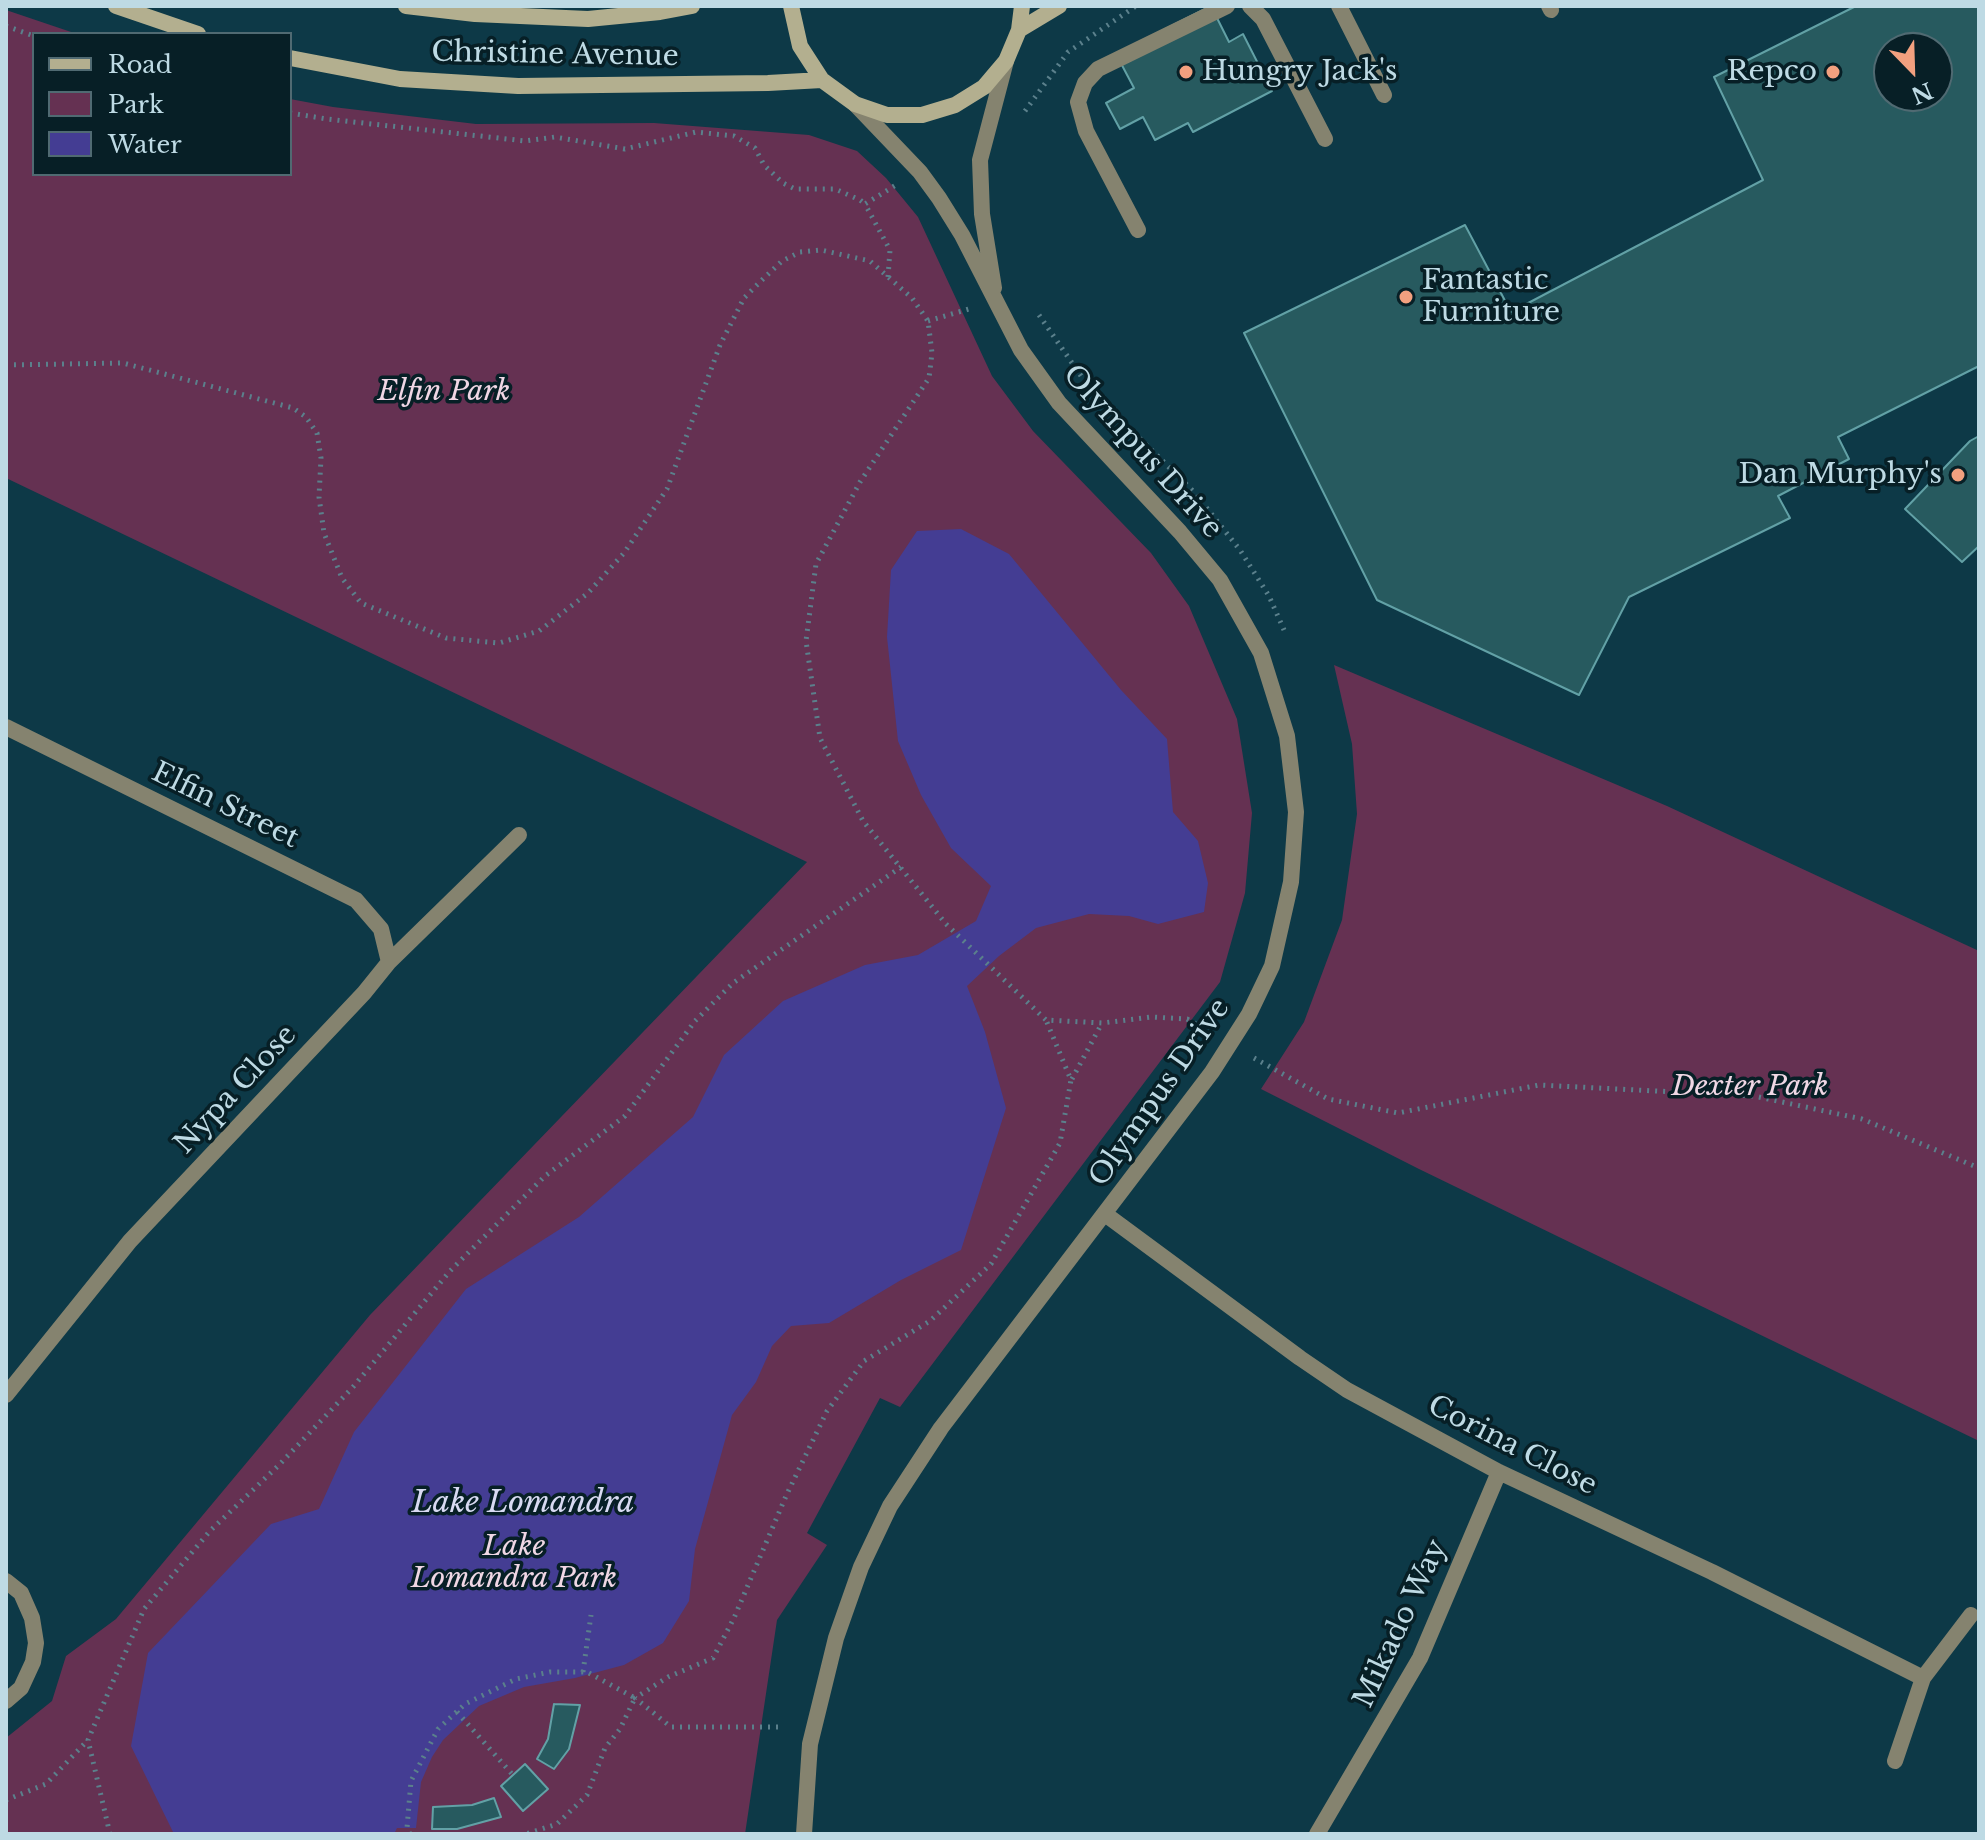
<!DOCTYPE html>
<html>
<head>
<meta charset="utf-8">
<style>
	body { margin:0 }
	#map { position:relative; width:1985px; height:1840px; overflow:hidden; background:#0d3947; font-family:"Libre Baskerville",serif }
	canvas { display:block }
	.frame { position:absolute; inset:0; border:8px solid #bedae4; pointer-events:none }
	.legend { position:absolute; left:32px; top:32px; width:260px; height:144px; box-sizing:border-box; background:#071f26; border:2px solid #506a72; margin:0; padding:10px 14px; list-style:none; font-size:24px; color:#bedae4 }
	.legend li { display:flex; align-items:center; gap:16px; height:40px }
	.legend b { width:40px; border:2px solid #506a72 }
	.north { position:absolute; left:1873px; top:32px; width:80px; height:80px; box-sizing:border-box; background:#071f26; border:2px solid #506a72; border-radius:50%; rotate:157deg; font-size:22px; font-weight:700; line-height:32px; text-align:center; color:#bedae4 }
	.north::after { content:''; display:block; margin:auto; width:28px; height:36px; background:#f2a07f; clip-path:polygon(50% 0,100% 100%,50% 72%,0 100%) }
</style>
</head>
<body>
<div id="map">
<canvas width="1985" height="1840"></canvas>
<div class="frame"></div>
<ul class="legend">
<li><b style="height:10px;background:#b3af8f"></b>Road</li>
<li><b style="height:22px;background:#653152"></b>Park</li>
<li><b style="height:22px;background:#443d93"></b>Water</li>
</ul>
<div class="north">N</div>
</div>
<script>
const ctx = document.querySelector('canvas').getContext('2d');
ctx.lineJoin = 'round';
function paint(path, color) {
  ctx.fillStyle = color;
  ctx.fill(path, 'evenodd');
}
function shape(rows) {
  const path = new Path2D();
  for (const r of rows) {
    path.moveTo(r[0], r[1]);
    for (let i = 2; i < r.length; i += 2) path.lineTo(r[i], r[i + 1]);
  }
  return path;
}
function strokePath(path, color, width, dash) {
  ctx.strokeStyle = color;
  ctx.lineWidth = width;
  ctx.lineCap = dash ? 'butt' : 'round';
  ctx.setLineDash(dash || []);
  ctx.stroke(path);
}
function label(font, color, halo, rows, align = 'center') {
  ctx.font = font + ' "Libre Baskerville",serif';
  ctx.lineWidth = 7;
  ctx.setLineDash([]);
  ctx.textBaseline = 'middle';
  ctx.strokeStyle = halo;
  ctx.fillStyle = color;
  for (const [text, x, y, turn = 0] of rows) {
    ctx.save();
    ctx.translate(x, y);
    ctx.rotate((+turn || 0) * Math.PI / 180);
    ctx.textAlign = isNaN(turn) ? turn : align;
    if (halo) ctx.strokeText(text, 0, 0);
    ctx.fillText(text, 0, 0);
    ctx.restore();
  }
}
paint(shape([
	[6,10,77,34,34,34,34,174,290,174,290,99,333,107,476,124,654,123,809,135,857,151,886,178,918,217,992,376,1033,431,1151,553,1189,606,1237,719,1252,813,1245,893,1220,982,900,1407,880,1398,807,1533,827,1545,777,1620,745,1834,6,1834,6,1738,52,1701,66,1656,116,1619,370,1315,807,862,6,478],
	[1334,665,1667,806,1979,951,1979,1441,1419,1169,1261,1089,1304,1022,1342,920,1357,814,1352,744]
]), '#653152');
paint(shape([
	[961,529,1009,554,1121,690,1167,739,1173,812,1198,841,1208,883,1204,912,1158,924,1129,916,1089,914,1036,928,999,956,967,986,985,1032,1006,1108,961,1250,901,1280,829,1323,791,1326,772,1346,756,1382,732,1415,695,1549,689,1601,663,1643,624,1665,575,1678,524,1687,479,1706,443,1740,432,1757,421,1782,416,1828,397,1828,394,1834,174,1834,131,1746,148,1653,271,1524,319,1509,354,1432,466,1289,579,1217,693,1117,724,1055,783,1001,865,965,918,955,976,921,991,886,951,848,921,795,898,741,887,637,891,570,917,531]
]), '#443d93');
const building = shape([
	[1211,6,1229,42,1243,34,1272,91,1193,132,1188,123,1155,140,1143,117,1120,129,1106,103,1134,88,1116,54,1211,6],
	[1856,6,1979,6,1979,366,1838,437,1849,459,1778,496,1790,518,1629,597,1579,695,1377,600,1244,333,1465,225,1511,312,1763,180,1714,77,1856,6],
	[1889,48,1937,48,1937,96,1889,96,1889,48],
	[1979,436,1979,546,1962,562,1905,509,1970,441,1979,436],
	[554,1704,580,1705,569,1749,554,1769,537,1759,548,1739,554,1704],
	[525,1764,548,1789,523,1811,501,1786,525,1764],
	[494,1798,501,1817,457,1829,432,1829,433,1807,472,1805,494,1798]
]);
paint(building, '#275a5f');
strokePath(building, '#62a1a6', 2);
strokePath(shape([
	[6,26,34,36],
	[1025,111,1068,52,1136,6],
	[290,113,327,119,525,141,555,137,625,149,696,132,734,136,755,148,764,165,783,183,795,189,835,189,860,200,865,204],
	[888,277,890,250,865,204,896,185],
	[1039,315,1090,389,1194,492,1240,550,1269,596,1284,630],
	[928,321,969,309],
	[6,365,123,363,293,408,306,417,317,433,321,458,319,497,324,533,342,578,361,603,446,638,499,643,539,631,588,593,624,553,667,489,720,345,744,298,763,279,782,261,800,252,821,250,870,261,912,298,928,321,932,353,929,378,860,482,816,564,806,641,820,738,863,821,946,924,1046,1020,1102,1023,1152,1017,1187,1019,1208,1031],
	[1254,1058,1328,1099,1398,1113,1539,1085,1754,1096,1862,1119,1979,1168],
	[1072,1079,1102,1023],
	[583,1672,591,1615],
	[457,1712,513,1775],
	[778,1727,671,1727,635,1698,668,1677,713,1658,734,1618,786,1496,827,1411,864,1361,930,1321,991,1264,1060,1143,1071,1080,1046,1020],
	[6,1800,46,1784,87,1741],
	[110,1834,88,1740,144,1609,210,1531,279,1465,353,1387,450,1271,545,1176,625,1116,695,1021,733,983,901,867],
	[410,1834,407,1828,411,1781,438,1729,465,1704,516,1679,550,1672,587,1672,635,1698,620,1729,605,1748,587,1795,557,1824,526,1834]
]), '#5b808c', 5, [2, 6]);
strokePath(shape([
	[1250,6,1263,19,1325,139],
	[1339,6,1384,95],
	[1549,6,1551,10],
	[1138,230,1086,131,1078,102,1085,83,1098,69,1227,6]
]), '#85836f', 16);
strokePath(shape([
	[994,288,982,214,980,160,1006,61],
	[6,727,356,900,381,929,389,962],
	[1105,1214,1300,1358,1347,1390,1499,1472,1712,1572,1923,1678],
	[6,1395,130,1241,364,993,389,962,519,835],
	[6,1581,21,1593,32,1618,36,1643,33,1662,21,1688,6,1701],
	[1895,1761,1923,1678,1971,1615],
	[804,1834,810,1744,836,1638,861,1567,890,1506,941,1428,1212,1072,1249,1014,1272,966,1291,882,1296,812,1287,736,1261,653,1220,580,1180,532,1059,403,1021,350,962,235,939,198,920,172,855,104],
	[1317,1834,1420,1658,1499,1472]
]), '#85836f', 16);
strokePath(shape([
	[116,6,198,34],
	[406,6,475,14,588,19,660,12,692,6],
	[791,6,800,46,822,80,855,104,887,115,922,115,955,105,984,87,1006,61,1019,30,1022,6],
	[1019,30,1059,6],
	[290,58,400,79,518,86,768,83,822,80]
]), '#b3af8f', 16);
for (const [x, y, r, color] of [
	[1186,72,8,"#f2a07f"],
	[1833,72,8,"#f2a07f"],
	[1406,297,8,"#f2a07f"],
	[1958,475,8,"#f2a07f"]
]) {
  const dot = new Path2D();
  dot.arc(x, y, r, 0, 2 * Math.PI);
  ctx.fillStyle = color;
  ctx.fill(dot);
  strokePath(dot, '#071f26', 3);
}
label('28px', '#bedae4', '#071f26', [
	["Christine Avenue",555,55,1],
	["Olympus Drive",1142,452,48],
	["Elfin Street",225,806,26],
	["Nypa Close",236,1090,-47],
	["Olympus Drive",1160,1093,-55],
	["Corina Close",1512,1446,27],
	["Mikado Way",1401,1624,-65]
]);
label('28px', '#bedae4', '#071f26', [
	["Hungry Jack's",1202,72],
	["Repco",1817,72,"right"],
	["Fantastic",1422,281],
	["Furniture",1422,313],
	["Dan Murphy's",1942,475,"right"]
], 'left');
label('italic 28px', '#f0d7e5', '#071f26', [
	["Elfin Park",444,392],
	["Dexter Park",1750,1087],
	["Lake",514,1547],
	["Lomandra Park",514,1579]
]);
label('italic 30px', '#d8daf2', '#071f26', [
	["Lake Lomandra",523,1504]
]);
</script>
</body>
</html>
